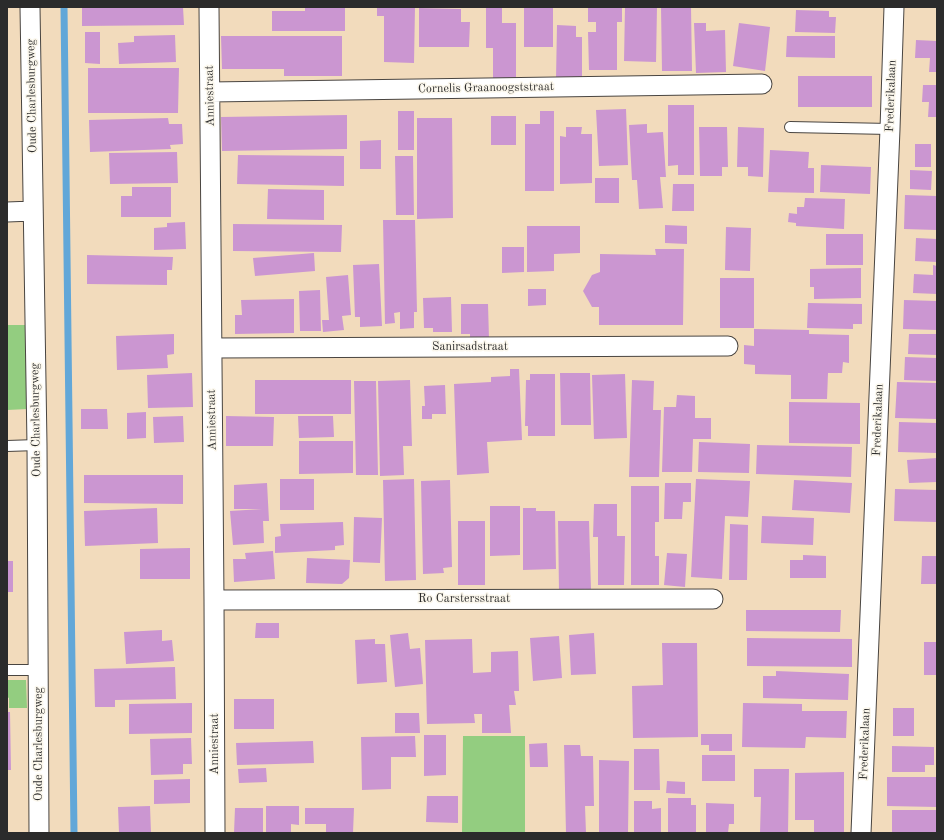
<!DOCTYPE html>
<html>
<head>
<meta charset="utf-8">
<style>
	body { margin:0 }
	#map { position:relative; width:944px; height:840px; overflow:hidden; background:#f2dbbc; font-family:"Old Standard TT",serif }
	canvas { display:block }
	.frame { position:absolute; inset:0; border:8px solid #2b2b2b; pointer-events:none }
</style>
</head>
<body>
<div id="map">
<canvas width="944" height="840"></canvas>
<div class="frame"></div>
</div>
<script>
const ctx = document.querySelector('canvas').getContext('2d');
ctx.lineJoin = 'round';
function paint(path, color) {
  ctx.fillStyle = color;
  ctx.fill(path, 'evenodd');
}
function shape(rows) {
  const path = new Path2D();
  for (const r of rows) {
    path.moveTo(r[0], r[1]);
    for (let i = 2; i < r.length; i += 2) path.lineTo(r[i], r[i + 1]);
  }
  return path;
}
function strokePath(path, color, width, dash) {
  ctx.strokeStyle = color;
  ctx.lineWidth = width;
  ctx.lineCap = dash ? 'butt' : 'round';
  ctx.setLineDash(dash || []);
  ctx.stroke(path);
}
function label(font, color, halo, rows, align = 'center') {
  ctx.font = font + ' "Old Standard TT",serif';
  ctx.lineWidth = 3;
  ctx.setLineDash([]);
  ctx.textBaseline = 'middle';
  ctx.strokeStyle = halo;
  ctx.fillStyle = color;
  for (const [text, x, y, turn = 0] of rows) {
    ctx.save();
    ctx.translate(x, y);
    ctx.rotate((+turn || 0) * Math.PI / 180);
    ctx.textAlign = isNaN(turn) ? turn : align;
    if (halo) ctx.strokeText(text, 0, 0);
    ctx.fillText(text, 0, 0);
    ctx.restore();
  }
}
paint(shape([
	[7,325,26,325,28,409,7,410],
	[7,680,26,680,27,708,9,708,9,698,7,697],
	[463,736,525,736,525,833,462,833]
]), '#93cd80');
strokePath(shape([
	[64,7,74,833]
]), '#62a7d8', 7);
paint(shape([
	[82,7,183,7,184,25,82,26],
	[305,7,345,7,345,31,272,31,272,11,305,11],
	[377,7,415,7,414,63,384,62,384,16,377,16],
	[486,7,502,7,502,23,516,23,516,78,493,78,493,48,486,48],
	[524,7,553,7,553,47,524,47],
	[588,7,622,7,622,22,617,22,617,70,589,70,588,32,596,32,596,22,588,22],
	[625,7,657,7,656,62,624,61],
	[661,7,691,7,692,71,662,71],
	[419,8,461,9,461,22,470,22,469,47,419,47],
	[796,10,829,11,829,17,836,17,835,33,795,32],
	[694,23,706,23,706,31,725,30,726,72,696,73],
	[739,23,770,27,765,71,733,66],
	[557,25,576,26,576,37,582,37,582,79,556,79],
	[85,32,100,32,100,64,85,63],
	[175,35,176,62,119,64,118,43,134,42,134,36],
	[221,36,342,36,342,76,284,76,284,69,222,69],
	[787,36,835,36,835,58,786,57],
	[916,40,937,41,937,72,929,72,930,58,915,58],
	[88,68,179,68,178,113,88,113],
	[798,76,872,76,872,107,798,107],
	[923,85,937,85,937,117,928,117,929,102,922,102],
	[668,105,694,105,694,175,678,175,678,165,668,166],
	[626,109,628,165,599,166,596,110],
	[398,111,414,111,414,150,398,150],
	[540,111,554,111,554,191,525,191,525,124,540,124],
	[347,115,347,149,222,151,221,117],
	[491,116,516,116,516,145,491,145],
	[168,118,169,124,182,124,183,144,170,145,171,149,90,152,89,120],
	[417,118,452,118,453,218,417,219],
	[647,124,647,133,663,132,666,177,660,177,663,208,639,209,637,180,632,180,629,125],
	[566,127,582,127,581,134,592,134,592,183,560,184,560,136,566,137],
	[699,127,727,127,728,167,722,167,722,176,700,176],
	[738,127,764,128,763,177,748,176,748,167,737,167],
	[381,140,381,169,360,169,360,141],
	[915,144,931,144,931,167,915,167],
	[770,150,809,152,808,168,814,168,814,193,768,192],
	[177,152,178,183,110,184,109,153],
	[238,155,344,156,344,186,237,184],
	[395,156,413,156,414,215,396,215],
	[821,165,871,167,870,194,820,192],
	[910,170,932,171,931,190,910,189],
	[595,178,619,178,619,203,595,203],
	[673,184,694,184,694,211,672,211],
	[132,187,171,187,171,217,121,217,121,196,132,196],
	[268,189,324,190,324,220,267,219],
	[905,195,937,196,937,230,904,229],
	[805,198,845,199,844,229,796,226,796,223,788,222,789,213,797,214,797,207,804,207],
	[383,220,415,220,417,312,414,312,414,328,400,329,400,312,394,313,395,323,385,324],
	[185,222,186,249,154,250,154,228,167,227,167,223],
	[233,224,342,225,341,252,233,251],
	[665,225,687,226,687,244,665,243],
	[527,226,580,226,580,253,554,254,554,271,527,272],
	[726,227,751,228,750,271,725,270],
	[826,234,863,234,863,265,826,265],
	[916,238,937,239,937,262,915,261],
	[502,247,524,247,524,272,502,273],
	[655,249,684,249,683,325,599,325,599,307,592,307,583,291,592,275,600,272,600,254,656,255],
	[314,253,315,271,255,276,253,258],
	[87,255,173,257,172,270,167,270,167,285,87,284],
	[379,264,382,326,360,327,360,317,355,317,353,265],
	[933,265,937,266,937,294,913,293,914,274,933,275],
	[861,268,861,298,814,299,814,287,810,287,810,269],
	[348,275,351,315,342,316,344,330,323,332,322,320,329,320,326,277],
	[720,278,754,278,754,328,720,328],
	[528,289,546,289,546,305,528,306],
	[320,290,321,331,300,331,299,291],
	[451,297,452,332,433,332,433,328,424,328,423,298],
	[294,299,294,333,235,334,235,315,242,315,241,300],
	[904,300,937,301,937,330,903,329],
	[808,303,862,304,862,324,853,324,853,329,807,328],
	[461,304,488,304,489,339,470,339,470,334,461,334],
	[754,329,809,330,809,334,849,335,849,363,843,362,842,373,828,373,827,399,791,399,791,375,755,374,755,365,744,364,744,345,754,346],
	[174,334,174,354,167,355,168,368,117,370,116,336],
	[909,334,937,334,937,355,908,354],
	[905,357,937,358,937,381,904,380],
	[510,369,519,369,522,440,487,442,489,473,457,475,454,384,491,382,491,377,510,376],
	[192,373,193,407,148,408,147,375],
	[560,373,590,373,591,425,561,425],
	[530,374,555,374,555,436,528,436,528,426,525,426,526,380,530,380],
	[625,374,627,438,594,439,592,375],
	[255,380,351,380,351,414,255,414],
	[410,380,412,446,403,446,404,475,380,476,378,381],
	[632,380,654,381,653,410,661,410,659,477,629,477],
	[354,381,376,381,378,475,356,475],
	[897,382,937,383,937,419,895,418],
	[445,385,446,414,432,414,432,419,422,419,422,406,425,406,424,386],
	[677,395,695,396,695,418,711,418,711,439,693,439,692,472,662,472,664,407,676,407],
	[789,402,860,403,860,444,789,443],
	[81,409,107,409,108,429,81,429],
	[146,412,146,438,127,439,127,413],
	[183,416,184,442,154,443,153,417],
	[226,416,274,417,273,446,226,446],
	[298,416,333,416,334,437,299,438],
	[899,422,937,423,937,453,898,452],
	[299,441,353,441,353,473,299,474],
	[699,442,750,444,749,473,698,472],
	[757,445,852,447,851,477,756,474],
	[937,458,937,482,909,483,907,460],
	[84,475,183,475,183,504,84,503],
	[280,479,314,479,314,510,280,510],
	[414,479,416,580,385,581,383,480],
	[696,479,750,481,748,517,725,516,722,579,691,577],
	[450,480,452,567,443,568,444,573,423,574,421,481],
	[794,480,852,483,850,513,792,510],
	[267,483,269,521,263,521,264,543,233,545,230,511,262,509,234,509,234,485],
	[665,483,691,483,691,502,683,502,682,519,664,519],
	[631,486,659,486,659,522,655,522,655,556,659,556,659,585,631,585],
	[895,489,937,490,937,522,894,521],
	[594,504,617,504,617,536,625,536,624,585,598,585,598,537,593,537],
	[490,506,520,506,520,555,490,556],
	[157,508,158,543,85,546,84,511],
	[523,508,536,508,536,511,555,511,556,569,523,570],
	[762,516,814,518,813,545,761,543],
	[354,517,382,518,380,563,353,562],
	[458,521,485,521,485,585,458,585],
	[558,521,589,521,591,590,559,591],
	[343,522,344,545,335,546,335,550,275,553,275,537,281,536,280,524],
	[730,524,748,525,747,580,729,580],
	[190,548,190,579,140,579,140,549],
	[273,551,275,579,234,582,233,559,246,559,245,553],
	[667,553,687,554,685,587,664,585],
	[803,555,826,556,826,578,790,578,790,560,803,560],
	[922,556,937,556,937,584,921,584],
	[307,558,350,560,349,578,342,584,306,583],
	[7,561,13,561,13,592,7,592],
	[746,610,841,610,840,632,746,631],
	[256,623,279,623,279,638,255,638],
	[162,630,162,641,172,640,174,661,126,664,124,632],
	[408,633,410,649,420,648,423,684,395,687,390,635],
	[594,633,596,674,571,675,569,635],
	[559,636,562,678,533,681,530,638],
	[747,638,852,639,852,667,747,666],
	[375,639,375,644,385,644,387,682,357,684,355,640],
	[472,639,473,673,491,672,491,652,518,651,519,691,514,691,516,705,509,705,511,733,482,733,482,714,474,714,475,723,427,724,425,640],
	[924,642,937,642,937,675,924,675],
	[662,643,697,643,698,737,633,738,632,686,663,685],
	[175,667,176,699,115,700,115,707,95,707,94,669],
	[776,671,849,674,848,700,763,698,763,676,776,676],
	[234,699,274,699,274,729,234,729],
	[192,703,192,733,129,734,129,704],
	[743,703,802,704,802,711,847,711,846,738,806,737,805,748,742,747],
	[893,708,914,708,914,736,893,736],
	[7,712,10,712,11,770,7,770],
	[395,713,419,713,420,733,395,733],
	[701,734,732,734,732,751,709,751,709,745,701,745],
	[424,735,446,735,446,775,424,776],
	[415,736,416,757,391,757,391,789,362,790,361,737],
	[191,738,192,764,183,764,183,774,151,775,150,739],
	[313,741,314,763,237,765,236,743],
	[547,743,548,767,530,767,529,744],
	[564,745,580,745,581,756,593,756,594,806,585,806,586,833,566,833],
	[892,746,934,747,934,765,925,765,925,772,892,772],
	[634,749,659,749,660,790,634,790],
	[702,755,735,755,735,781,702,781],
	[599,760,629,761,628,833,599,833],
	[266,768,267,782,239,783,238,769],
	[754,769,789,769,788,833,760,833,761,797,754,797],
	[844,772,844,833,814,833,814,820,795,820,795,773],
	[887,777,937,777,937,807,887,806],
	[190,779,190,803,154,804,154,780],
	[667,781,685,782,685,794,666,793],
	[427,796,458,796,458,823,426,822],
	[668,798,691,798,691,805,696,805,696,833,668,833],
	[634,801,652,801,652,809,661,808,661,833,634,833],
	[706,803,734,804,734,824,729,824,728,833,706,833],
	[150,806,151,833,119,833,118,807],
	[266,806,299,806,299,825,291,824,291,833,266,833],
	[235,808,263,808,263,833,234,833],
	[305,808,354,808,353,833,326,833,326,824,305,824],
	[892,810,937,810,937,833,892,833]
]), '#cb96d1');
const service = shape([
	[790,127,890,129],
	[7,446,37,445],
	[7,670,38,670]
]);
const minor = shape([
	[30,7,37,445,39,833],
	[209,7,214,600,215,833],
	[210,92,762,84],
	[7,212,33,211],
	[212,348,728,346],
	[214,600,713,599],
	[861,833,890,129,894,7]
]);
strokePath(service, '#494541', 12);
strokePath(minor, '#494541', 21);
strokePath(service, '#fff', 10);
strokePath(minor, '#fff', 19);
label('12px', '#2b2b2b', '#fbf7ec', [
	["Cornelis Graanoogststraat",486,88,-1],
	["Oude Charlesburgweg",32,96,-91],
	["Anniestraat",210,96,-91],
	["Frederikalaan",891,96,-88],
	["Sanirsadstraat",470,347],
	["Oude Charlesburgweg",36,420,-91],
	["Anniestraat",212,420,-91],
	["Frederikalaan",878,420,-88],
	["Ro Carstersstraat",464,599],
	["Oude Charlesburgweg",39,744,-90],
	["Anniestraat",215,744,-90],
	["Frederikalaan",865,744,-88]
]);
</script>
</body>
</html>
